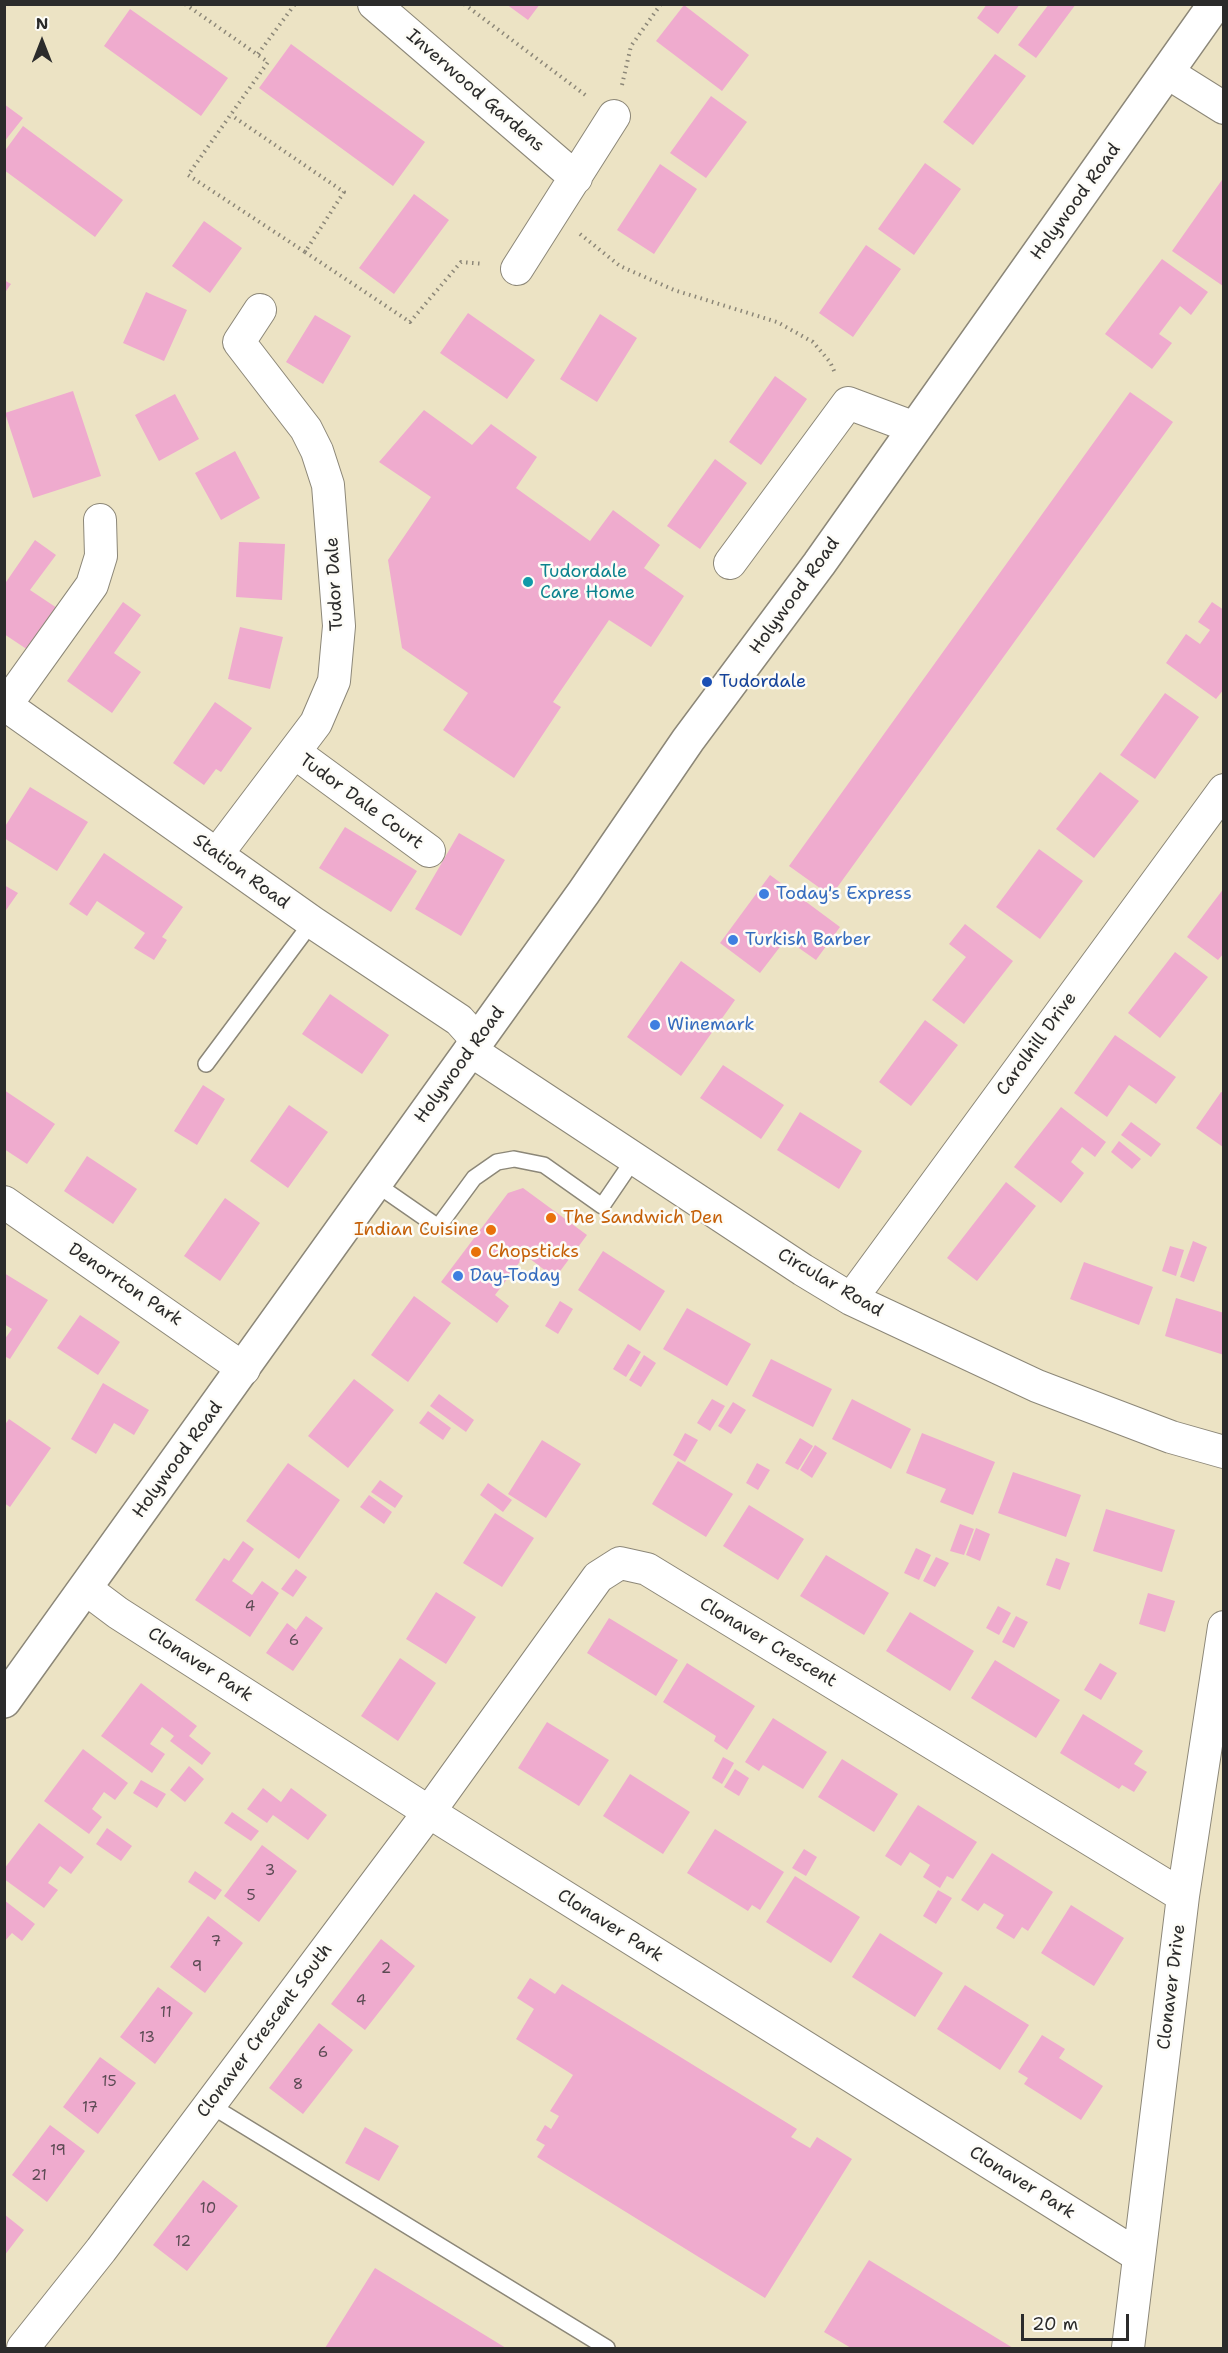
<!DOCTYPE html>
<html>
<head>
<meta charset="utf-8">
<style>
	body { margin:0 }
	#map { position:relative; width:1228px; height:2353px; overflow:hidden; background:#ece3c4; font-family:"Shantell Sans",sans-serif }
	canvas { display:block }
	.frame { position:absolute; inset:0; border:6px solid #2b2b2b; pointer-events:none }
	.north { position:absolute; left:12px; top:12px; width:60px; height:60px; -webkit-text-stroke:4px #fdfcf7; paint-order:stroke; rotate:0deg; font-size:16px; font-weight:700; line-height:24px; text-align:center; color:#2b2b2b }
	.north::after { content:''; display:block; margin:auto; width:21px; height:27px; background:#2b2b2b; clip-path:polygon(50% 0,100% 100%,50% 72%,0 100%) }
	.scale { position:absolute; left:1021px; top:2314px; width:108px; height:27px; box-sizing:border-box; border:3px solid #2b2b2b; border-top:0; padding-left:8px; font-size:18px; line-height:21px; white-space:nowrap; color:#2b2b2b; -webkit-text-stroke:4px #fdfcf7; paint-order:stroke }
</style>
</head>
<body>
<div id="map">
<canvas width="1228" height="2353"></canvas>
<div class="frame"></div>
<div class="north">N</div>
<div class="scale">20 m</div>
</div>
<script>
const ctx = document.querySelector('canvas').getContext('2d');
ctx.lineJoin = 'round';
function paint(path, color) {
  ctx.fillStyle = color;
  ctx.fill(path, 'evenodd');
}
function shape(rows) {
  const path = new Path2D();
  for (const r of rows) {
    path.moveTo(r[0], r[1]);
    for (let i = 2; i < r.length; i += 2) path.lineTo(r[i], r[i + 1]);
  }
  return path;
}
function strokePath(path, color, width, dash) {
  ctx.strokeStyle = color;
  ctx.lineWidth = width;
  ctx.lineCap = dash ? 'butt' : 'round';
  ctx.setLineDash(dash || []);
  ctx.stroke(path);
}
function label(font, color, halo, rows, align = 'center') {
  ctx.font = font + ' "Shantell Sans",sans-serif';
  ctx.lineWidth = 5;
  ctx.setLineDash([]);
  ctx.textBaseline = 'middle';
  ctx.strokeStyle = halo;
  ctx.fillStyle = color;
  for (const [text, x, y, turn = 0] of rows) {
    ctx.save();
    ctx.translate(x, y);
    ctx.rotate((+turn || 0) * Math.PI / 180);
    ctx.textAlign = isNaN(turn) ? turn : align;
    if (halo) ctx.strokeText(text, 0, 0);
    ctx.fillText(text, 0, 0);
    ctx.restore();
  }
}
paint(shape([
	[506,4,540,4,528,20],
	[987,4,1020,4,998,34,977,18],
	[1049,4,1076,4,1036,58,1018,45],
	[684,5,749,55,722,91,656,41],
	[130,9,228,78,201,116,104,46],
	[291,44,425,142,393,186,259,88],
	[995,54,1026,76,973,145,943,122],
	[711,96,747,122,706,178,670,153],
	[4,104,23,118,4,142],
	[23,126,123,200,95,237,4,170,4,152],
	[925,163,961,189,914,255,878,229],
	[660,164,697,189,654,254,617,230],
	[1224,177,1224,284,1223,286,1172,251],
	[414,194,449,220,394,294,359,268],
	[204,221,242,248,210,293,172,266],
	[866,245,901,269,853,337,819,313],
	[1162,259,1208,292,1191,315,1180,306,1159,334,1172,343,1152,369,1105,334],
	[4,280,11,284,4,294],
	[146,292,187,310,164,361,123,343],
	[468,313,535,360,507,399,440,353],
	[600,314,637,338,597,402,560,379],
	[315,315,351,336,323,384,286,362],
	[775,376,807,399,761,465,729,442],
	[73,391,101,476,33,498,5,413],
	[1130,392,1173,422,831,896,789,866],
	[175,394,199,439,159,461,135,415],
	[424,410,472,445,491,424,537,457,516,488,590,541,613,510,660,545,644,568,684,596,651,647,609,620,553,702,561,707,514,778,443,730,468,693,402,648,388,560,431,497,379,462],
	[235,451,260,498,221,520,195,473],
	[715,459,747,483,700,549,667,526],
	[35,540,56,555,30,590,57,608,28,650,4,634,4,585],
	[239,542,285,544,282,600,236,597],
	[123,602,141,615,114,653,141,672,112,713,67,681],
	[1212,602,1224,610,1224,689,1216,699,1166,663,1186,634,1200,644,1210,630,1198,622],
	[240,627,283,637,270,689,228,679],
	[1165,693,1199,717,1155,779,1120,755],
	[215,702,252,728,221,772,216,769,204,785,173,763],
	[1100,772,1139,801,1094,858,1056,829],
	[30,787,88,822,57,871,4,838,4,828],
	[345,827,417,871,391,912,319,868],
	[459,833,505,860,461,936,415,909],
	[1039,849,1083,881,1040,939,996,907],
	[104,853,183,907,162,937,167,940,154,960,134,948,145,933,97,901,87,916,69,904],
	[770,875,840,927,816,960,786,939,760,973,720,943],
	[4,885,18,893,4,913],
	[1224,888,1224,953,1218,960,1187,937],
	[965,924,1013,961,964,1024,932,1000,966,957,949,944],
	[1175,952,1208,977,1160,1038,1128,1013],
	[681,961,735,1000,681,1076,627,1037],
	[330,994,389,1035,362,1074,302,1034],
	[925,1020,958,1045,911,1106,879,1082],
	[1115,1035,1176,1077,1156,1104,1129,1085,1107,1117,1074,1093],
	[723,1065,784,1105,761,1139,700,1098],
	[203,1085,225,1099,197,1145,174,1131],
	[4,1090,55,1124,27,1164,4,1149],
	[1221,1092,1224,1093,1223,1147,1196,1128],
	[289,1105,328,1132,288,1188,250,1161],
	[1061,1107,1106,1142,1095,1157,1082,1147,1071,1162,1084,1173,1061,1203,1014,1167],
	[800,1112,862,1151,839,1189,777,1150],
	[1131,1122,1161,1144,1151,1157,1121,1135],
	[1119,1141,1141,1159,1132,1169,1111,1152],
	[87,1156,137,1189,113,1224,64,1191],
	[1006,1182,1036,1206,977,1281,947,1258],
	[523,1188,587,1235,555,1278,525,1255,495,1295,509,1306,497,1323,441,1282,508,1193],
	[225,1198,260,1223,220,1281,184,1256],
	[1193,1241,1207,1247,1194,1282,1180,1277],
	[1170,1246,1184,1250,1176,1276,1162,1271],
	[603,1251,665,1291,640,1331,578,1290],
	[1084,1262,1153,1287,1139,1325,1070,1299],
	[4,1273,48,1300,10,1359,4,1356,4,1340,12,1329,4,1324],
	[414,1296,451,1323,408,1382,371,1355],
	[1176,1298,1224,1313,1224,1355,1165,1336],
	[560,1301,573,1309,558,1334,545,1326],
	[687,1308,751,1344,727,1386,663,1349],
	[80,1315,120,1342,98,1375,57,1348],
	[628,1344,641,1352,626,1377,613,1369],
	[644,1355,656,1363,641,1387,629,1380],
	[771,1359,832,1389,813,1427,752,1396],
	[354,1379,394,1410,348,1468,308,1436],
	[103,1383,149,1410,134,1435,114,1423,96,1454,71,1439],
	[439,1394,474,1420,466,1432,430,1406],
	[712,1399,725,1406,710,1431,697,1423],
	[852,1399,911,1429,891,1469,832,1439],
	[733,1402,746,1410,731,1434,718,1426],
	[428,1411,451,1428,443,1440,419,1423],
	[9,1419,51,1448,10,1507,4,1503,4,1426],
	[685,1433,698,1440,685,1462,673,1455],
	[922,1433,995,1462,973,1515,940,1502,946,1489,906,1473],
	[800,1438,813,1446,798,1470,785,1463],
	[542,1440,581,1464,546,1518,508,1494],
	[815,1445,827,1453,812,1478,800,1470],
	[678,1461,733,1494,706,1537,652,1504],
	[288,1463,340,1500,299,1559,246,1521],
	[757,1463,770,1470,758,1490,746,1483],
	[1013,1472,1081,1495,1066,1537,998,1513],
	[380,1480,403,1496,395,1508,371,1492],
	[488,1483,512,1500,503,1512,480,1495],
	[369,1495,392,1512,384,1524,360,1507],
	[749,1505,804,1539,778,1580,723,1546],
	[1106,1509,1175,1530,1162,1572,1093,1551],
	[495,1513,534,1538,502,1587,463,1563],
	[960,1524,974,1529,964,1555,950,1551],
	[976,1528,990,1534,980,1561,966,1555],
	[243,1541,254,1549,232,1581,252,1595,262,1581,279,1593,250,1637,195,1600,224,1558,229,1561],
	[916,1548,931,1555,919,1580,904,1573],
	[826,1555,889,1593,864,1635,800,1596],
	[936,1557,949,1563,935,1587,923,1581],
	[1056,1558,1070,1563,1060,1590,1046,1585],
	[296,1569,307,1577,293,1597,281,1589],
	[436,1592,476,1617,446,1664,406,1639],
	[1148,1593,1175,1601,1165,1632,1139,1624],
	[998,1606,1011,1613,999,1635,986,1628],
	[910,1612,974,1651,950,1691,886,1651],
	[306,1616,323,1628,293,1671,266,1653,287,1623,296,1630],
	[1016,1616,1028,1622,1014,1648,1002,1642],
	[609,1618,678,1660,656,1696,587,1653],
	[400,1658,436,1683,398,1741,361,1716],
	[995,1660,1060,1700,1036,1738,971,1698],
	[687,1663,755,1706,727,1750,714,1741,716,1736,663,1702],
	[1100,1663,1117,1673,1101,1700,1084,1690],
	[141,1683,197,1726,189,1736,211,1753,202,1765,170,1741,174,1736,162,1727,150,1744,165,1754,152,1773,101,1736],
	[1083,1714,1143,1751,1134,1764,1147,1772,1134,1792,1122,1785,1119,1789,1060,1753],
	[773,1718,827,1752,803,1789,763,1765,759,1771,745,1762],
	[547,1722,609,1760,579,1806,518,1768],
	[83,1749,128,1783,115,1800,104,1792,92,1809,102,1817,89,1834,44,1801],
	[723,1757,734,1763,722,1784,712,1778],
	[842,1759,898,1794,874,1832,818,1797],
	[189,1766,204,1779,185,1802,170,1790],
	[735,1769,749,1778,739,1796,724,1787],
	[630,1774,690,1812,663,1854,603,1816],
	[141,1780,166,1794,157,1808,133,1793],
	[263,1788,281,1802,291,1788,327,1815,308,1840,273,1815,267,1823,247,1809],
	[918,1805,977,1842,953,1879,947,1876,940,1888,923,1877,930,1865,910,1852,901,1866,885,1856],
	[232,1812,259,1831,251,1841,224,1823],
	[39,1823,84,1857,71,1874,60,1866,48,1883,58,1890,44,1908,4,1879,4,1869],
	[107,1828,132,1846,121,1861,96,1844],
	[715,1829,784,1872,760,1910,752,1905,748,1911,687,1873],
	[262,1845,297,1871,259,1922,224,1896],
	[804,1849,817,1857,806,1876,792,1868],
	[992,1853,1053,1892,1028,1931,1022,1927,1014,1939,996,1928,1004,1915,984,1903,978,1911,961,1900],
	[195,1871,222,1890,215,1900,188,1882],
	[795,1876,860,1917,831,1963,766,1922],
	[938,1890,952,1898,936,1924,923,1916],
	[4,1900,35,1924,22,1941,12,1933,4,1942],
	[1071,1905,1124,1938,1094,1986,1041,1953],
	[208,1916,243,1943,205,1993,170,1967],
	[880,1933,943,1973,915,2017,852,1977],
	[381,1939,415,1966,365,2030,331,2004],
	[530,1978,555,1994,562,1984,797,2129,791,2137,810,2148,817,2137,852,2159,765,2298,537,2157,545,2145,536,2140,545,2125,551,2129,559,2116,550,2111,573,2075,516,2039,534,2009,517,1998],
	[965,1985,1029,2025,1000,2070,937,2029],
	[158,1987,193,2013,155,2064,120,2037],
	[319,2023,353,2050,303,2114,269,2088],
	[1042,2035,1065,2049,1059,2058,1103,2086,1081,2120,1024,2084,1028,2078,1018,2072],
	[100,2057,136,2083,98,2134,63,2107],
	[50,2125,85,2151,47,2202,12,2175],
	[365,2127,399,2146,379,2181,345,2163],
	[203,2180,238,2206,187,2271,153,2245],
	[4,2214,24,2230,4,2256],
	[869,2260,1013,2348,851,2348,824,2332],
	[375,2268,506,2348,325,2348]
]), '#efabce');
const lane = shape([
	[206,1064,312,922],
	[376,1184,438,1227,474,1178,497,1162,514,1159,544,1165,602,1206,634,1159],
	[210,2105,607,2348]
]);
const street = shape([
	[374,4,576,178],
	[1168,73,1224,108],
	[517,269,614,116],
	[730,563,848,403,915,428],
	[4,704,312,922,459,1020,477,1040],
	[6,705,92,585,101,556,100,520],
	[294,752,429,851],
	[217,854,316,723,334,681,339,626,328,485,317,451,306,429,239,342,260,310],
	[470,1050,803,1270,851,1299,1037,1386,1171,1437,1224,1452],
	[4,1202,244,1369],
	[851,1299,1224,790],
	[86,1589,118,1613,429,1812,1139,2256],
	[23,2348,101,2250,429,1812,598,1577,620,1563,647,1569,1183,1896],
	[1128,2348,1183,1896,1224,1627]
]);
const secondary = shape([
	[4,1701,584,892,688,740,819,564,1215,4]
]);
strokePath(lane, '#8c8778', 18);
strokePath(street, '#8c8778', 34);
strokePath(secondary, '#8c8778', 36);
strokePath(shape([
	[185,4,268,62,188,175,305,252,344,192,231,115],
	[464,4,588,97],
	[258,54,295,4],
	[622,85,631,46,661,4],
	[580,234,620,266,674,290,777,322,813,342,830,362,835,373],
	[305,252,410,322,461,262,484,264]
]), '#8c8778', 4, [1.5, 4.5]);
strokePath(lane, '#fff', 15);
strokePath(street, '#fff', 32);
strokePath(secondary, '#fff', 33);
for (const [x, y, r, color] of [
	[528,582,6,"#0f9aa8"],
	[707,682,6,"#1a4fb4"],
	[764,894,6,"#3f7fe0"],
	[733,940,6,"#3f7fe0"],
	[655,1025,6,"#3f7fe0"],
	[551,1218,6,"#e8710a"],
	[491,1230,6,"#e8710a"],
	[476,1252,6,"#e8710a"],
	[458,1276,6,"#3f7fe0"]
]) {
  const dot = new Path2D();
  dot.arc(x, y, r, 0, 2 * Math.PI);
  ctx.fillStyle = color;
  ctx.fill(dot);
  strokePath(dot, '#fdfcf7', 2);
}
label('15px', '#5c4b54', null, [
	["4",250,1607],
	["6",294,1641],
	["3",270,1871],
	["5",251,1896],
	["7",216,1942],
	["9",197,1967],
	["2",386,1969],
	["4",361,2001],
	["11",166,2013],
	["13",147,2038],
	["6",323,2053],
	["15",109,2082],
	["8",298,2085],
	["17",90,2108],
	["19",58,2151],
	["21",39,2176],
	["10",208,2209],
	["12",183,2242]
]);
label('18px', '#2b2b2b', '#fdfcf7', [
	["Inverwood Gardens",475,91,41],
	["Holywood Road",1076,202,-54],
	["Tudor Dale",335,584,-93],
	["Holywood Road",795,596,-54],
	["Tudor Dale Court",361,802,36],
	["Station Road",241,872,36],
	["Carolhill Drive",1037,1044,-54],
	["Holywood Road",460,1065,-54],
	["Circular Road",830,1283,30],
	["Denorrton Park",125,1285,34],
	["Holywood Road",178,1460,-54],
	["Clonaver Crescent",768,1643,31],
	["Clonaver Park",200,1665,33],
	["Clonaver Park",610,1926,32],
	["Clonaver Drive",1172,1987,-83],
	["Clonaver Crescent South",265,2031,-53],
	["Clonaver Park",1022,2183,32]
]);
label('18px', '#0d838f', '#fdfcf7', [
	["Tudordale",540,572],
	["Care Home",540,593]
], 'left');
label('18px', '#164399', '#fdfcf7', [
	["Tudordale",719,682]
], 'left');
label('18px', '#366cbe', '#fdfcf7', [
	["Today's Express",776,894],
	["Turkish Barber",745,940],
	["Winemark",667,1025],
	["Day-Today",470,1276]
], 'left');
label('18px', '#c56008', '#fdfcf7', [
	["The Sandwich Den",563,1218],
	["Indian Cuisine",479,1230,"right"],
	["Chopsticks",488,1252]
], 'left');
</script>
</body>
</html>
